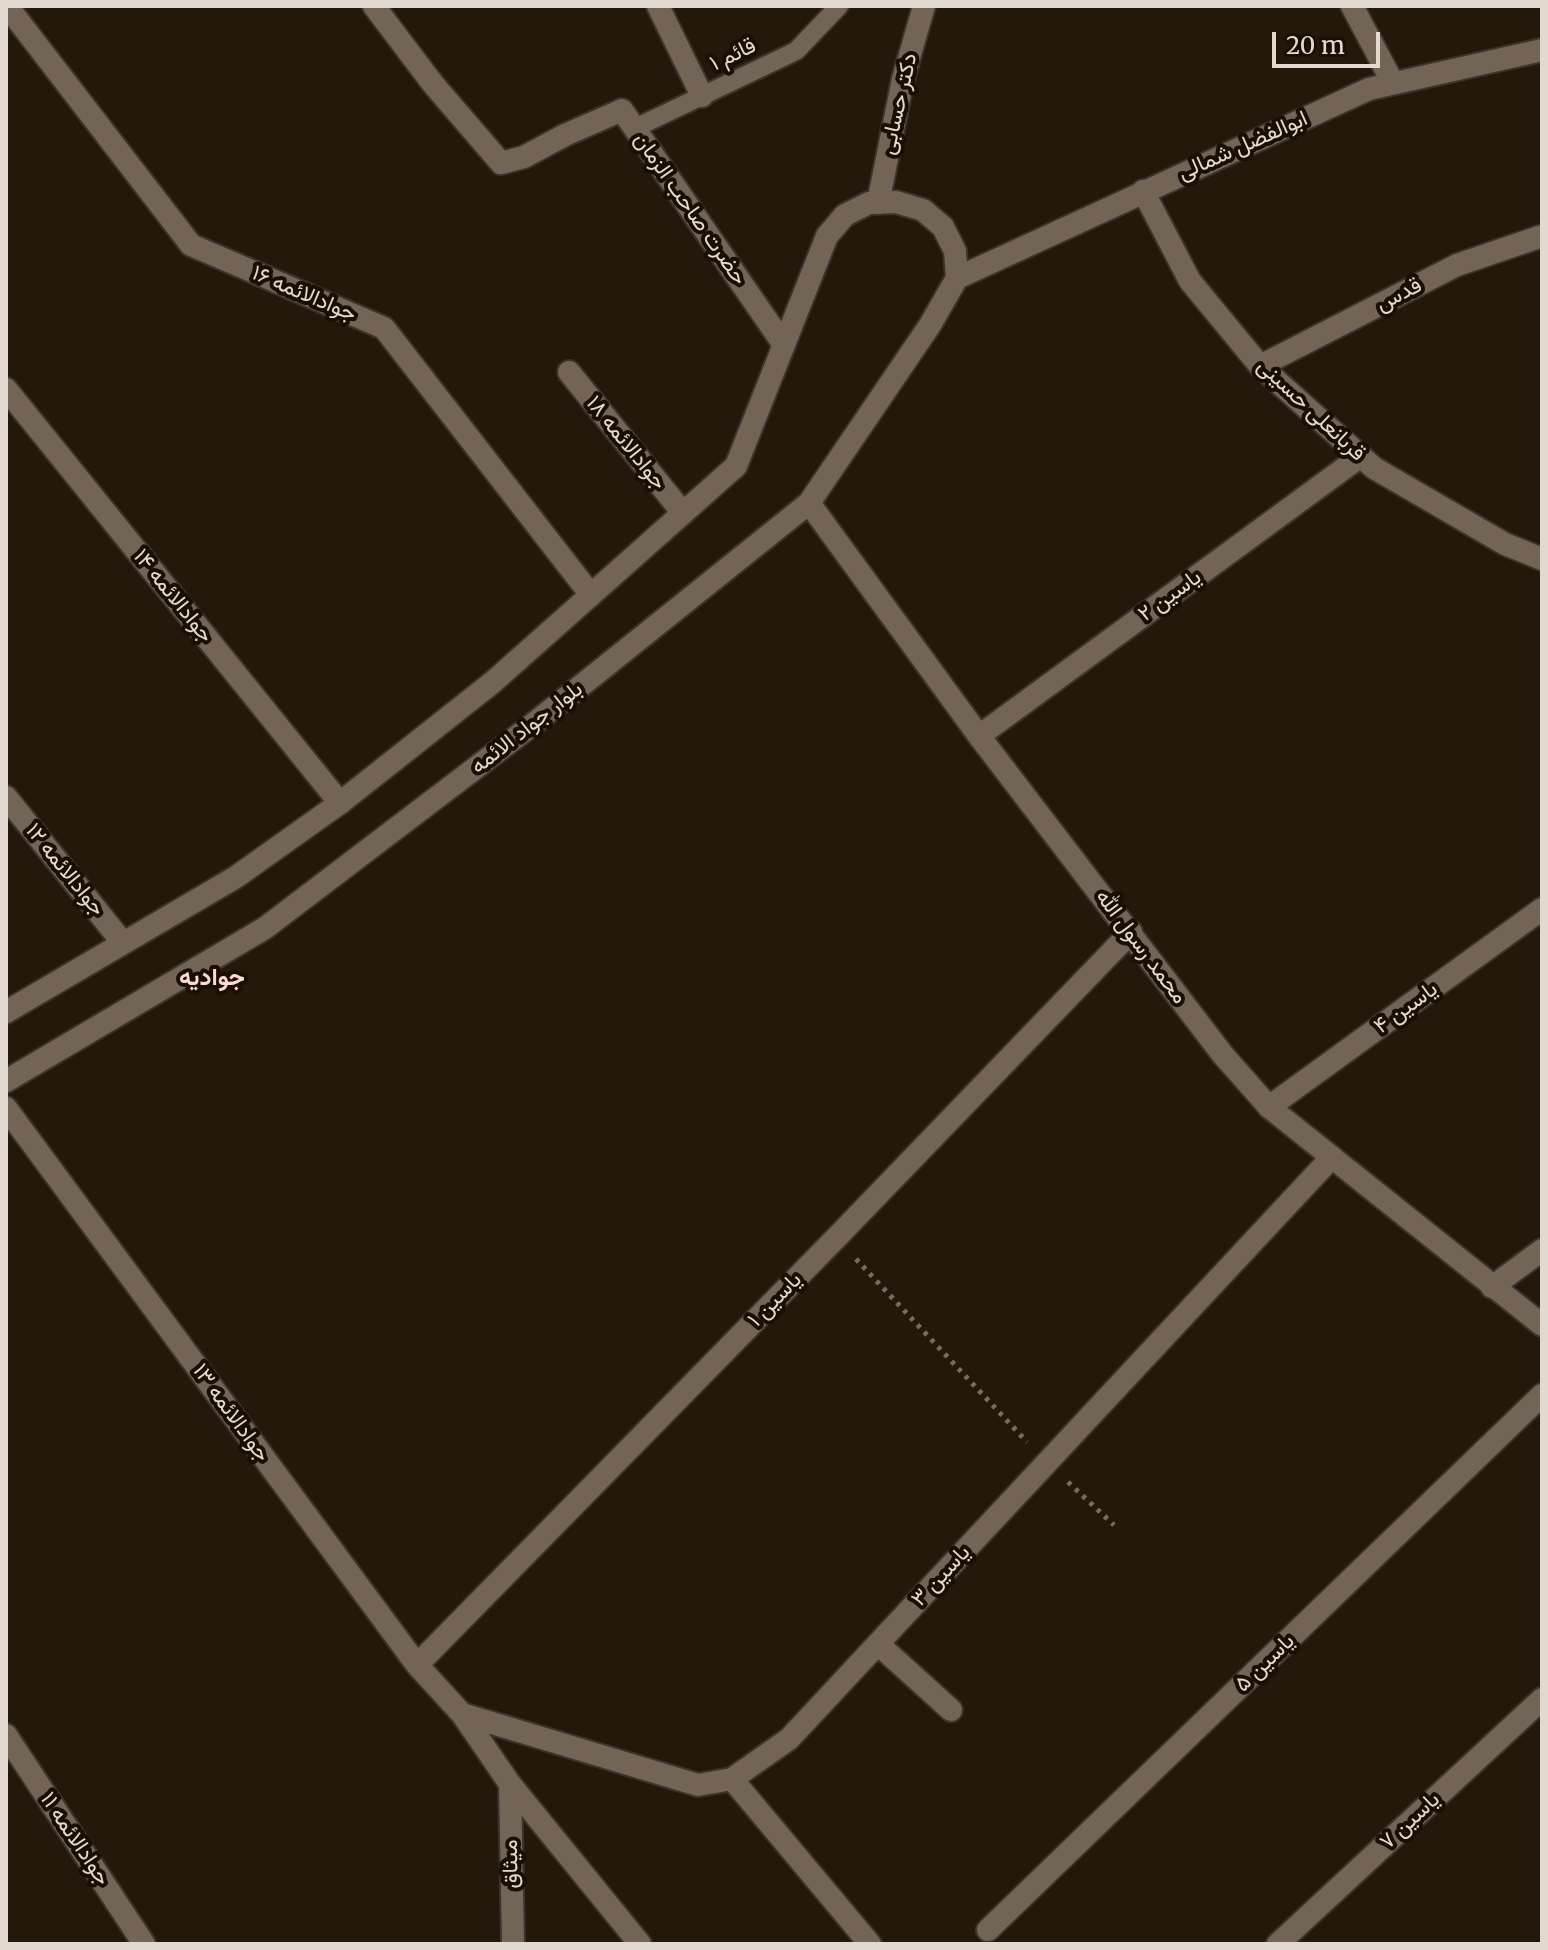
<!DOCTYPE html>
<html>
<head>
<meta charset="utf-8">
<style>
	body { margin:0 }
	#map { position:relative; width:1548px; height:1950px; overflow:hidden; background:#24180b; font-family:Merriweather,serif }
	canvas { display:block }
	.frame { position:absolute; inset:0; border:8px solid #e2dad1; pointer-events:none }
	.scale { position:absolute; left:1272px; top:32px; width:108px; height:36px; box-sizing:border-box; border:4px solid #e2dad1; border-top:0; padding-left:10px; font-size:24px; line-height:28px; white-space:nowrap; color:#e2dad1; -webkit-text-stroke:6px #1a0f04; paint-order:stroke }
</style>
</head>
<body>
<div id="map">
<canvas width="1548" height="1950"></canvas>
<div class="frame"></div>
<div class="scale">20 m</div>
</div>
<script>
const ctx = document.querySelector('canvas').getContext('2d');
ctx.lineJoin = 'round';
function shape(rows) {
  const path = new Path2D();
  for (const r of rows) {
    path.moveTo(r[0], r[1]);
    for (let i = 2; i < r.length; i += 2) path.lineTo(r[i], r[i + 1]);
  }
  return path;
}
function strokePath(path, color, width, dash) {
  ctx.strokeStyle = color;
  ctx.lineWidth = width;
  ctx.lineCap = dash ? 'butt' : 'round';
  ctx.setLineDash(dash || []);
  ctx.stroke(path);
}
function label(font, color, halo, rows, align = 'center') {
  ctx.font = font + ' Merriweather,Vazirmatn,serif';
  ctx.lineWidth = 8;
  ctx.setLineDash([]);
  ctx.textBaseline = 'middle';
  ctx.strokeStyle = halo;
  ctx.fillStyle = color;
  for (const [text, x, y, turn = 0] of rows) {
    ctx.save();
    ctx.translate(x, y);
    ctx.rotate((+turn || 0) * Math.PI / 180);
    ctx.textAlign = isNaN(turn) ? turn : align;
    if (halo) ctx.strokeText(text, 0, 0);
    ctx.fillText(text, 0, 0);
    ctx.restore();
  }
}
const service = shape([
	[635,128,796,51,839,6]
]);
const minor = shape([
	[7,6,191,245,384,328,591,595],
	[374,6,433,84,501,163,524,157,565,135,622,110,784,345],
	[658,6,702,96],
	[1352,6,1393,83],
	[1143,191,1190,281,1260,366,1374,468,1505,544,1542,559],
	[878,203,903,79,924,6],
	[1260,366,1457,265,1542,236],
	[569,372,683,513],
	[6,389,340,803],
	[979,736,1361,456],
	[6,797,123,943],
	[1269,1107,1542,909],
	[6,1108,417,1665,462,1714,510,1784,640,1944],
	[1492,1287,1542,1250],
	[878,1644,951,1710],
	[417,1665,837,1237,1131,932],
	[462,1714,698,1785,732,1779,789,1739,1332,1157],
	[6,1735,144,1944],
	[732,1779,870,1944],
	[510,1784,513,1944],
	[988,1930,1542,1395],
	[1278,1944,1542,1699]
]);
const tertiary = shape([
	[957,278,1369,89,1542,50],
	[809,503,979,736,1223,1055,1269,1107,1542,1325],
	[6,1012,236,877,340,803,493,682,736,466,827,236,845,215,869,203,896,202,923,210,943,227,955,251,957,278],
	[6,1081,265,928,532,725,809,503,930,325,957,278]
]);
strokePath(service, '#3b332e', 22);
strokePath(minor, '#3b332e', 26);
strokePath(tertiary, '#3b332e', 26);
strokePath(shape([
	[856,1259,1027,1442],
	[1068,1482,1114,1525]
]), '#776c61', 5, [4, 6]);
strokePath(service, '#736556', 18);
strokePath(minor, '#736556', 22);
strokePath(tertiary, '#736556', 22);
label('22px', '#e2dad1', '#1a0f04', [
	["قائم ۱",733,55,-26],
	["دکتر حسابی",899,104,-77],
	["ابوالفضل شمالی",1243,146,-24],
	["حضرت صاحب الزمان",690,209,55],
	["جوادالائمه ۱۶",304,294,23],
	["قدس",1399,295,-27],
	["قربانعلی حسینی",1311,410,43],
	["جوادالائمه ۱۸",626,443,51],
	["جوادالائمه ۱۴",173,596,51],
	["یاسین ۲",1170,596,-36],
	["بلوار جواد الائمه",527,728,-38],
	["جوادالائمه ۱۲",65,870,51],
	["محمد رسول الله",1141,947,53],
	["یاسین ۴",1406,1008,-36],
	["یاسین ۱",775,1300,-46],
	["جوادالائمه ۱۳",231,1413,54],
	["یاسین ۳",941,1576,-47],
	["یاسین ۵",1265,1663,-44],
	["یاسین ۷",1410,1821,-43],
	["جوادالائمه ۱۱",75,1839,56],
	["میثاق",511,1864,-91]
]);
label('bold 24px', '#fcd8d8', '#1a0f04', [
	["جوادیه",212,978]
]);
</script>
</body>
</html>
